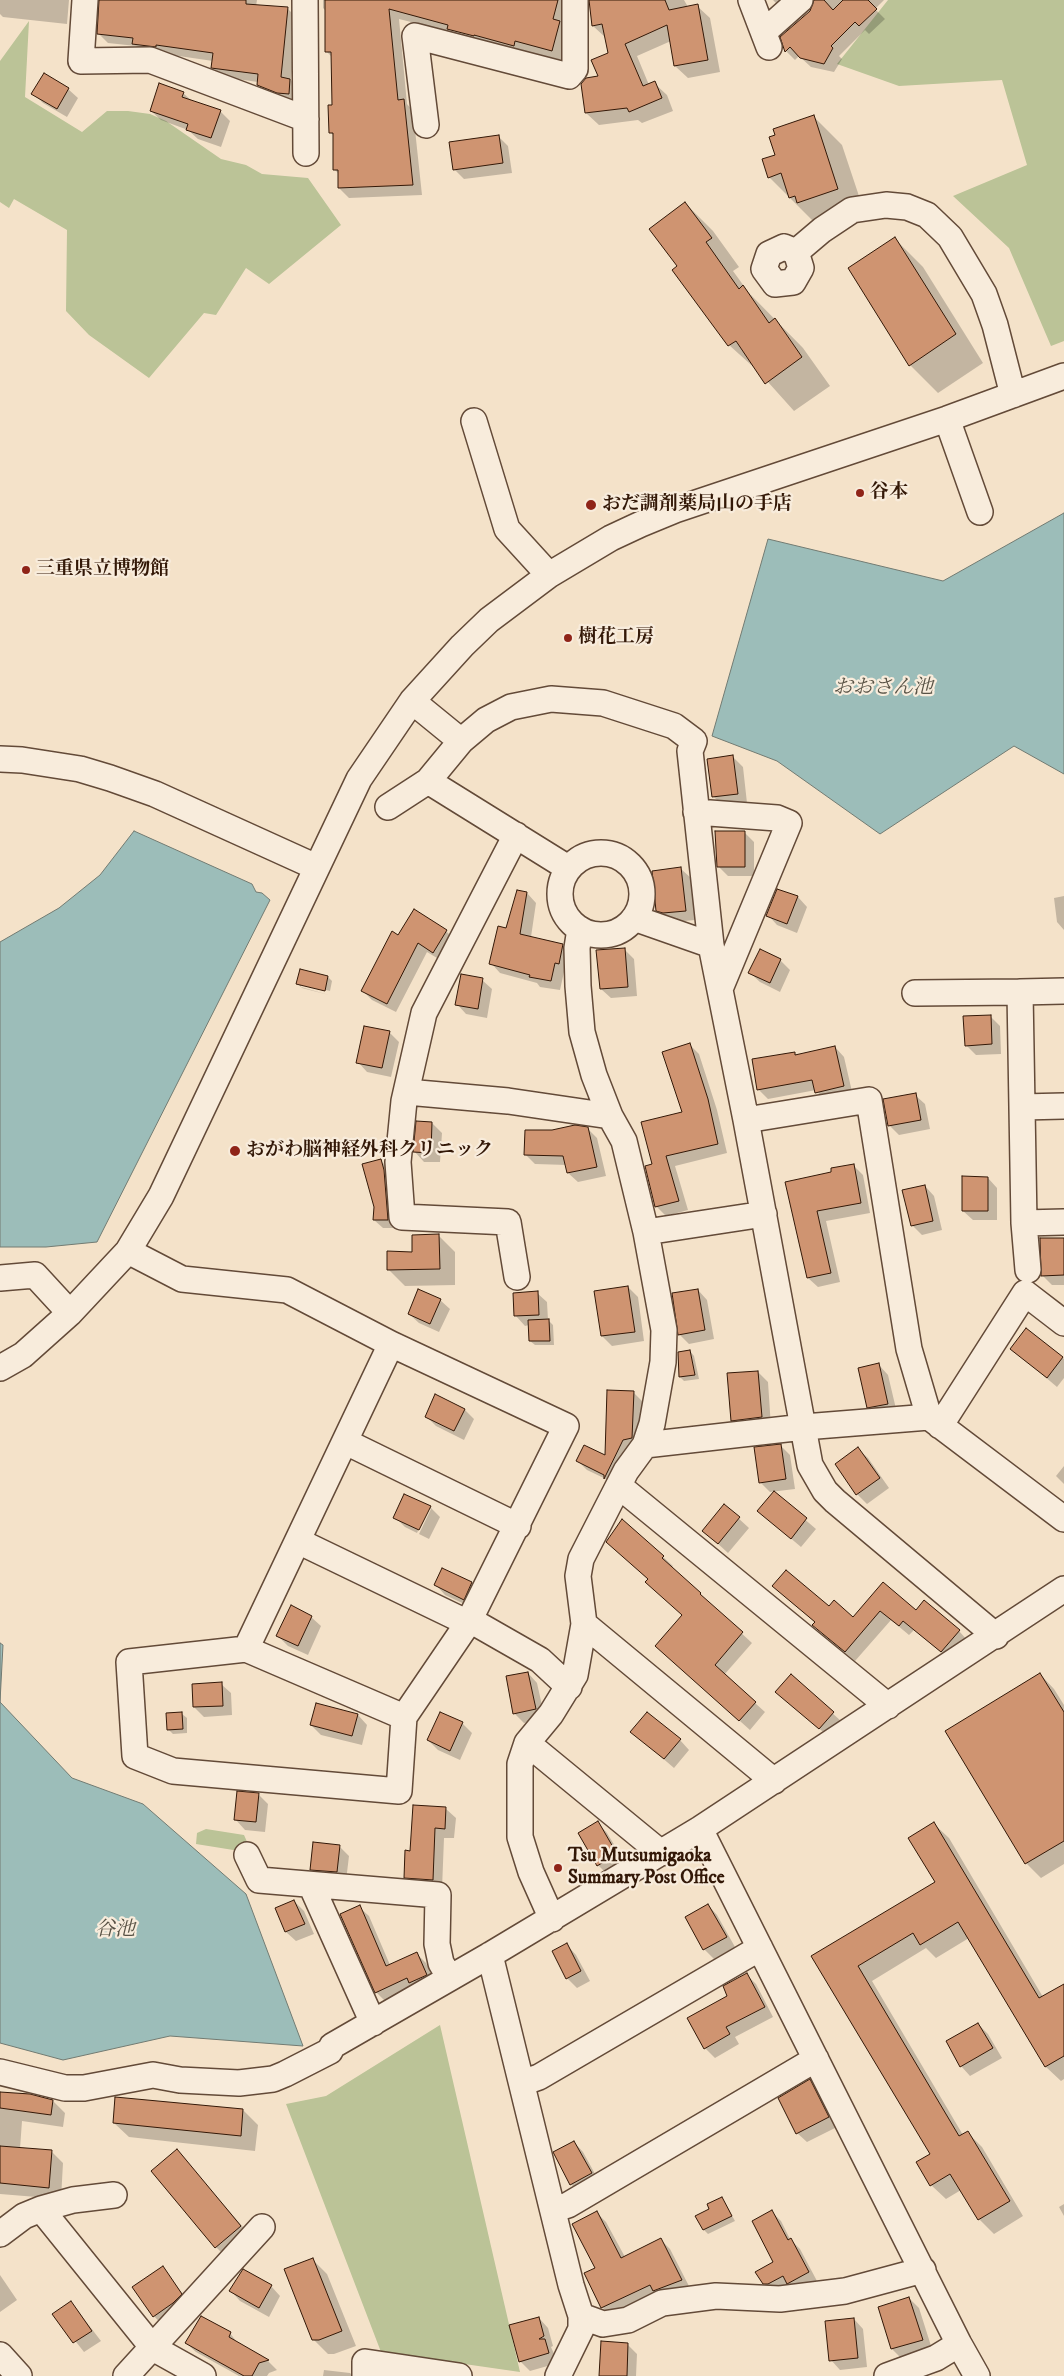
<!DOCTYPE html>
<html>
<head>
<meta charset="utf-8">
<style>
	body { margin:0 }
	canvas { display:block; background:#f4e2c9 }
</style>
</head>
<body>
<canvas width="1064" height="2376"></canvas>
<script>
const ctx = document.querySelector('canvas').getContext('2d');
ctx.lineJoin = 'round';
function paint(path, color) {
  ctx.fillStyle = color;
  ctx.fill(path, 'evenodd');
}
function shape(rows) {
  const path = new Path2D();
  for (const r of rows) {
    if (r.length === 3) {
      path.moveTo(r[0] + r[2], r[1]);
      path.arc(r[0], r[1], r[2], 0, 2 * Math.PI);
      continue;
    }
    path.moveTo(r[0], r[1]);
    for (let i = 2; i < r.length; i += 2) path.lineTo(r[i], r[i + 1]);
  }
  return path;
}
function strokePath(path, color, width, dash) {
  ctx.strokeStyle = color;
  ctx.lineWidth = width;
  ctx.lineCap = dash ? 'butt' : 'round';
  ctx.setLineDash(dash || []);
  ctx.stroke(path);
}
function label(font, color, halo, rows, align = 'center') {
  ctx.font = font + ' "IM FELL DW Pica","Noto Serif JP",serif';
  ctx.lineWidth = 4.5;
  ctx.setLineDash([]);
  ctx.textBaseline = 'middle';
  ctx.strokeStyle = halo;
  ctx.fillStyle = color;
  for (const [text, x, y, turn = 0] of rows) {
    ctx.save();
    ctx.translate(x, y);
    ctx.rotate((+turn || 0) * Math.PI / 180);
    ctx.textAlign = isNaN(turn) ? turn : align;
    if (halo) ctx.strokeText(text, 0, 0);
    ctx.fillText(text, 0, 0);
    ctx.restore();
  }
}
paint(shape([
	[888,0,1064,0,1064,341,1051,346,1009,248,953,196,1027,165,1002,80,899,86,837,64],
	[29,21,25,97,82,132,107,111,128,111,150,114,166,121,221,159,246,165,262,174,308,178,341,225,269,284,246,268,216,315,204,313,149,378,89,335,66,311,67,230,14,199,9,208,0,202,0,61],
	[206,1829,244,1835,252,1853,196,1844,197,1833],
	[440,2025,520,2372,381,2352,286,2104,326,2096]
]), '#bbc397');
const water = shape([
	[1064,513,1064,774,1014,746,880,834,777,761,712,736,768,539,943,581,1064,513],
	[134,831,252,884,256,892,262,893,270,900,97,1242,46,1247,0,1247,0,942,59,908,100,875,134,831],
	[0,1643,3,1645,0,1702,72,1778,143,1804,246,1894,303,2046,170,2036,63,2060,0,2043,0,1643]
]);
paint(water, '#9cbdb9');
strokePath(water, '#727b72', 1);
paint(shape([
	[0,0,69,0,67,24,3,17,0,14],
	[99,0,257,0,256,6,287,8,297,18,291,80,300,90,298,103,268,94,258,85,258,82,222,77,212,67,213,61,165,54,143,54,136,46,108,43,98,33],
	[323,0,570,0,570,32,562,60,525,51,524,55,458,39,451,32,399,19,407,104,413,111,422,195,349,198,339,188,339,174,334,169,335,137,331,133,334,106,332,57,326,51,326,11,323,8],
	[591,0,684,0,688,7,697,6,710,18,720,72,688,78,675,66,671,41,637,56,649,85,654,83,667,95,673,111,642,123,638,120,599,125,586,113,610,54,606,38,593,26],
	[773,0,800,0,785,12],
	[814,0,884,0,875,9,885,19,869,34,865,30,839,56,842,59,834,72,811,67,799,56,795,60,786,51,811,11],
	[68,89,78,98,67,117,43,103,33,93],
	[183,93,192,101,220,111,230,121,221,147,198,139,188,130,161,120,151,111],
	[814,117,842,145,866,217,818,226,769,177,776,156],
	[498,136,508,146,512,173,464,179,454,169],
	[685,203,713,231,739,267,733,271,749,293,803,348,830,386,794,411,759,372,729,345],
	[895,239,923,267,983,363,938,393,910,365],
	[733,757,743,767,747,803,723,806,713,796],
	[744,832,754,842,754,876,728,876,718,866],
	[681,869,691,878,695,920,674,922,667,920,657,910],
	[778,890,798,897,807,907,797,933,777,925,768,915],
	[527,893,536,903,531,937,562,945,572,955,569,973,564,972,560,990,540,987,537,983,500,973,491,963],
	[1064,896,1064,930,1057,922,1054,898],
	[446,931,455,940,442,961,427,952,396,1012,372,1000,363,991,399,936],
	[624,949,634,959,637,996,611,998,601,989],
	[780,960,790,970,780,992,760,982,750,973],
	[328,977,332,981,330,991,301,984,301,987,329,995,302,988,298,984],
	[482,980,492,989,487,1018,466,1014,457,1004],
	[990,1016,1000,1026,1001,1054,976,1055,966,1045],
	[389,1032,399,1042,391,1077,367,1072,358,1062],
	[689,1044,699,1054,717,1110,727,1153,675,1166,688,1210,666,1216,656,1206,654,1165,683,1113],
	[835,1047,844,1057,853,1096,826,1102,816,1090,768,1099,758,1089,794,1053,797,1056],
	[915,1095,925,1104,930,1129,899,1135,889,1125],
	[432,1123,442,1133,440,1162,424,1162,415,1152],
	[587,1128,597,1138,606,1176,578,1182,568,1173,567,1165,535,1164,526,1155,552,1131],
	[381,1161,389,1169,396,1228,383,1228,374,1220],
	[853,1165,863,1175,870,1213,826,1221,840,1282,818,1287,808,1278,786,1183,833,1173],
	[988,1178,997,1188,997,1220,973,1220,963,1211],
	[925,1186,934,1196,942,1230,922,1235,912,1225],
	[439,1236,455,1252,455,1285,405,1286,388,1269],
	[1064,1239,1064,1285,1052,1285,1042,1275],
	[628,1287,638,1297,644,1341,612,1346,602,1336],
	[698,1290,707,1300,714,1339,689,1344,679,1334],
	[537,1293,547,1302,548,1320,553,1325,554,1345,535,1345,530,1341,529,1325,525,1326,516,1316],
	[440,1300,450,1309,439,1332,419,1323,409,1314],
	[1027,1329,1064,1359,1064,1378,1057,1387,1012,1349],
	[690,1351,694,1356,699,1379,684,1381,680,1377],
	[879,1365,888,1375,897,1413,878,1417,868,1407],
	[758,1372,768,1382,771,1427,742,1430,732,1420],
	[633,1392,643,1402,640,1449,608,1480,587,1470,578,1461,606,1457],
	[465,1410,474,1419,464,1440,436,1426,426,1416],
	[780,1445,790,1455,795,1489,770,1492,760,1482],
	[858,1449,868,1458,889,1488,867,1504,857,1494],
	[1064,1466,1064,1484,1056,1476],
	[774,1493,816,1529,801,1547,769,1520],
	[725,1506,749,1528,728,1553,704,1531],
	[430,1507,440,1517,429,1539,419,1534,431,1509,428,1509,417,1533,405,1527,395,1517],
	[607,1542,663,1557,673,1566,671,1568,752,1643,724,1675,765,1712,750,1730,667,1656,684,1616,649,1580],
	[471,1583,481,1593,473,1608,445,1595,436,1585],
	[883,1583,916,1612,959,1631,968,1641,952,1661,914,1630,909,1635,891,1620,855,1661,823,1635,814,1625,816,1623,784,1596,829,1607,853,1618],
	[311,1617,321,1626,308,1655,288,1646,278,1636],
	[528,1673,537,1683,545,1719,524,1723,515,1714],
	[1040,1674,1054,1689,1064,1705,1064,1864,1041,1878,1026,1863],
	[791,1676,841,1721,828,1736,785,1700],
	[221,1684,231,1693,232,1715,204,1717,194,1707],
	[182,1714,187,1718,187,1733,173,1734,168,1729],
	[358,1715,367,1725,362,1745,321,1735,311,1725],
	[462,1723,472,1733,460,1760,438,1750,428,1740],
	[632,1732,680,1740,689,1750,674,1768],
	[258,1794,268,1804,265,1832,245,1830,236,1820],
	[446,1809,456,1818,454,1838,444,1838,442,1889,415,1887,406,1877],
	[598,1823,607,1833,626,1864,608,1875,598,1865,579,1834],
	[934,1824,949,1838,1043,1997,1064,1985,1064,2079,1061,2081,1046,2067,969,1938,936,1958,926,1948,872,1981,963,2135,967,2132,982,2147,1023,2216,994,2234,979,2219,961,2190,946,2199,931,2185,931,2154,813,1956,937,1882],
	[339,1846,349,1856,346,1881,321,1879,311,1869],
	[294,1901,304,1911,314,1934,296,1941,286,1932,276,1909],
	[708,1905,717,1915,735,1947,714,1959,704,1949],
	[359,1907,369,1916,390,1965,416,1953,426,1963,436,1984,386,2002,376,1992],
	[567,1945,576,1955,590,1981,577,1988,567,1978],
	[746,1974,756,1984,773,2017,735,2037,739,2044,715,2058,705,2048,729,1996],
	[978,2024,988,2034,1002,2058,970,2076,961,2066],
	[810,2081,819,2091,837,2127,807,2142,797,2133],
	[0,2094,53,2101,65,2113,63,2127,22,2121,20,2149,51,2151,63,2163,61,2199,0,2194],
	[243,2110,258,2125,255,2151,129,2137,114,2123],
	[574,2142,583,2152,600,2183,580,2194,571,2184],
	[177,2151,255,2241,231,2262,216,2247],
	[722,2198,735,2221,708,2234,704,2230],
	[1064,2204,1064,2216,1059,2207],
	[771,2211,781,2221,790,2239,800,2249,817,2281,797,2292,773,2292,764,2283,775,2262],
	[596,2212,606,2222,625,2257,661,2240,670,2249,691,2290,613,2317,603,2308,586,2273,596,2268],
	[312,2259,327,2274,356,2346,334,2354,328,2354,313,2339],
	[163,2268,190,2304,163,2326,154,2316],
	[0,2275,17,2300,0,2312],
	[271,2286,280,2296,269,2317,240,2301,231,2291],
	[909,2298,919,2308,932,2349,902,2359,892,2349,879,2308],
	[71,2302,101,2341,84,2352,54,2314],
	[539,2318,548,2328,553,2346,551,2347,558,2363,530,2371,520,2361],
	[854,2319,863,2329,867,2367,840,2370,831,2360],
	[230,2333,239,2345,268,2361,277,2370,269,2373,267,2376,239,2376,196,2352,186,2343],
	[627,2344,637,2354,636,2376,601,2376],
	[324,2370,350,2373,353,2376,323,2376]
]), '#0003');
const building = shape([
	[99,0,246,0,246,4,288,7,281,77,290,79,289,94,277,93,257,85,258,74,211,68,213,53,156,45,156,47,132,44,133,38,97,34,99,0],
	[325,0,558,0,553,19,560,21,552,51,515,41,514,46,474,35,474,36,447,29,448,25,389,9,398,100,404,99,413,185,338,188,338,170,333,170,333,133,329,133,328,105,332,105,331,52,325,52,325,0],
	[589,0,665,0,669,10,698,4,708,60,674,66,667,25,625,44,643,86,655,81,662,98,629,112,627,108,585,113,581,84,586,78,598,76,591,60,608,53,602,24,592,26,589,0],
	[814,0,824,0,833,10,843,0,868,0,877,9,859,26,855,22,831,46,833,48,824,64,800,58,790,47,785,52,780,37,810,11,814,0],
	[44,73,69,88,57,109,31,94,44,73],
	[159,83,184,92,182,97,221,110,211,138,186,130,188,124,150,111,159,83],
	[814,115,838,189,797,203,795,196,789,198,781,173,768,178,762,159,775,155,769,137,775,135,773,129,814,115],
	[499,135,503,163,453,170,449,142,499,135],
	[685,202,712,238,706,242,739,289,743,285,769,323,775,318,802,357,765,384,736,341,728,346,672,270,677,266,649,229,685,202],
	[895,237,956,334,909,366,848,268,895,237],
	[733,755,738,794,712,797,707,759,733,755],
	[715,831,745,831,745,867,717,867,715,831],
	[681,867,686,911,663,913,656,911,652,871,681,867],
	[777,889,798,896,787,924,766,916,777,889],
	[517,890,527,892,520,934,563,944,559,964,555,963,551,981,529,977,530,975,489,964,498,926,506,928,517,890],
	[414,909,447,930,433,953,418,943,387,1004,361,991,392,931,398,935,414,909],
	[625,948,628,987,600,989,596,950,625,948],
	[760,949,781,959,770,983,748,973,760,949],
	[300,969,328,976,325,991,296,984,300,969],
	[461,974,483,978,478,1009,455,1005,461,974],
	[991,1015,992,1044,965,1046,963,1016,991,1015],
	[364,1026,390,1031,382,1068,356,1063,364,1026],
	[690,1043,708,1099,718,1144,666,1156,679,1201,655,1207,645,1166,652,1164,641,1122,682,1112,662,1052,690,1043],
	[835,1046,844,1086,815,1093,812,1080,757,1090,752,1059,795,1052,795,1055,835,1046],
	[916,1093,921,1120,888,1126,883,1099,916,1093],
	[416,1121,432,1122,431,1153,413,1152,416,1121],
	[575,1125,588,1127,597,1167,567,1173,563,1156,524,1155,525,1130,552,1130,575,1125],
	[381,1159,384,1170,388,1220,373,1220,374,1207,362,1164,381,1159],
	[854,1164,861,1203,817,1211,831,1273,807,1278,785,1182,831,1172,831,1168,854,1164],
	[962,1176,988,1177,988,1211,962,1211,962,1176],
	[925,1185,933,1221,911,1226,902,1190,925,1185],
	[439,1234,440,1269,387,1270,387,1251,412,1252,412,1235,439,1234],
	[1040,1238,1064,1238,1064,1275,1041,1276,1040,1238],
	[628,1286,635,1332,601,1336,594,1291,628,1286],
	[418,1289,441,1299,430,1324,408,1314,418,1289],
	[698,1289,705,1330,678,1335,672,1293,698,1289],
	[538,1291,539,1315,514,1316,513,1293,538,1291],
	[549,1319,550,1341,529,1341,528,1320,549,1319],
	[1026,1328,1063,1357,1047,1378,1010,1349,1026,1328],
	[690,1350,695,1375,679,1377,678,1352,690,1350],
	[879,1363,888,1404,867,1408,858,1368,879,1363],
	[758,1371,762,1417,731,1421,727,1373,758,1371],
	[607,1390,634,1391,632,1438,623,1440,604,1479,604,1475,576,1461,584,1445,605,1455,607,1390],
	[435,1394,465,1409,454,1431,425,1417,435,1394],
	[781,1444,786,1479,759,1483,754,1447,781,1444],
	[858,1447,880,1478,856,1495,835,1464,858,1447],
	[774,1491,807,1518,791,1539,757,1511,774,1491],
	[404,1494,431,1506,419,1530,393,1518,404,1494],
	[724,1504,740,1517,718,1544,702,1531,724,1504],
	[622,1519,664,1556,662,1558,701,1593,700,1594,743,1632,715,1665,756,1702,739,1721,655,1646,682,1615,645,1582,648,1579,606,1542,622,1519],
	[442,1568,472,1582,464,1600,434,1585,442,1568],
	[786,1570,829,1606,834,1600,853,1617,883,1582,916,1610,924,1600,960,1630,941,1652,903,1621,899,1626,880,1611,845,1652,812,1625,815,1622,772,1586,786,1570],
	[291,1605,312,1616,298,1646,276,1636,291,1605],
	[528,1672,536,1709,513,1714,506,1676,528,1672],
	[1040,1673,1064,1712,1064,1841,1025,1864,945,1731,1040,1673],
	[791,1674,834,1712,819,1729,775,1692,791,1674],
	[222,1682,223,1706,193,1707,192,1684,222,1682],
	[316,1703,358,1714,352,1736,310,1725,316,1703],
	[182,1712,183,1729,167,1730,166,1713,182,1712],
	[440,1712,463,1722,450,1751,427,1740,440,1712],
	[647,1712,681,1739,664,1759,630,1732,647,1712],
	[237,1791,259,1793,256,1822,234,1820,237,1791],
	[413,1805,446,1807,445,1829,435,1828,433,1880,404,1878,405,1850,410,1851,413,1805],
	[598,1821,617,1854,597,1866,578,1833,598,1821],
	[934,1822,1039,1998,1064,1984,1064,2056,1045,2067,958,1922,920,1945,913,1933,858,1966,959,2136,968,2131,1010,2201,978,2220,950,2174,930,2186,916,2162,930,2154,811,1956,935,1882,908,1838,934,1822],
	[313,1842,340,1845,337,1872,310,1870,313,1842],
	[294,1900,305,1924,285,1932,275,1908,294,1900],
	[708,1904,727,1937,703,1950,685,1917,708,1904],
	[360,1905,386,1966,417,1952,427,1975,409,1983,407,1978,375,1993,340,1914,360,1905],
	[567,1943,581,1971,566,1979,552,1951,567,1943],
	[747,1973,765,2007,726,2027,730,2034,704,2049,687,2018,727,1996,723,1986,747,1973],
	[978,2023,993,2048,960,2067,946,2041,978,2023],
	[810,2079,829,2117,796,2134,778,2098,810,2079],
	[0,2092,30,2094,53,2100,51,2115,0,2108,0,2092],
	[115,2097,243,2109,241,2136,113,2123,115,2097],
	[574,2141,592,2173,570,2185,553,2152,574,2141],
	[0,2146,52,2150,49,2188,0,2183,0,2146],
	[177,2149,241,2226,215,2248,151,2171,177,2149],
	[722,2197,732,2216,703,2230,695,2216,709,2209,707,2204,722,2197],
	[772,2210,788,2240,791,2238,809,2272,787,2284,783,2276,768,2284,763,2284,755,2272,773,2262,752,2221,772,2210],
	[597,2211,621,2258,661,2238,682,2280,653,2291,650,2285,601,2308,584,2273,595,2268,572,2224,597,2211],
	[313,2258,342,2331,319,2340,312,2340,284,2269,313,2258],
	[163,2266,182,2294,173,2303,153,2317,132,2287,163,2266],
	[243,2269,272,2285,259,2308,229,2291,243,2269],
	[909,2297,923,2340,891,2349,878,2307,909,2297],
	[71,2301,92,2331,73,2343,52,2314,71,2301],
	[201,2316,231,2332,229,2337,269,2360,259,2363,252,2376,244,2376,185,2343,201,2316],
	[539,2317,544,2336,539,2339,545,2339,549,2353,519,2362,509,2325,539,2317],
	[854,2318,858,2358,829,2361,825,2321,854,2318],
	[601,2341,628,2343,627,2376,599,2376,601,2341]
]);
paint(building, '#cf9471');
strokePath(building, '#331807', 1);
const minor = shape([
	[85,0,81,61,150,60,306,119],
	[305,0,306,153],
	[751,0,769,47],
	[764,32,800,0],
	[426,125,415,36,569,76,575,69,575,0],
	[784,247,796,252,801,268,793,282,775,284,764,269,769,254,784,247],
	[796,252,822,230,852,210,886,205,907,207,927,215,950,237,984,294,995,325,1013,395],
	[947,419,980,512],
	[474,421,507,529,549,575],
	[412,701,461,741,486,720,511,707,551,699,603,703,674,726,694,741,690,751,711,945,746,1120,810,1465,825,1491,835,1501,996,1636],
	[0,759,22,760,80,769,110,778,155,794,316,867],
	[428,781,568,868],
	[388,807,428,781,461,741],
	[696,812,777,818,789,823,720,989],
	[516,835,424,1013,404,1101,398,1162,402,1217,508,1222,517,1277],
	[601,894,41],
	[634,918,711,945],
	[915,993,1020,992],
	[407,1092,508,1101,610,1116],
	[1022,1107,1064,1106],
	[746,1120,869,1100,909,1349,929,1417,1064,1519],
	[1024,1223,1064,1222],
	[646,1232,764,1214],
	[128,1251,182,1279,287,1290,391,1344,566,1426,468,1623,404,1717,399,1791,173,1771,135,1756,129,1662,246,1649,391,1344],
	[1028,1270,1024,1223,1020,992,1064,991],
	[0,1278,35,1275,70,1313],
	[0,1368,23,1355,70,1313,128,1251,161,1196,359,779,412,701,462,646,489,620,549,575,611,538,641,524,675,510,947,419,1064,376],
	[940,1426,1025,1293,1064,1323],
	[346,1442,518,1526],
	[645,1445,804,1427,929,1417],
	[619,1486,888,1706],
	[298,1541,468,1623],
	[470,1620,540,1660,569,1687],
	[584,1624,774,1781],
	[246,1649,404,1717],
	[527,1743,661,1853],
	[700,1829,959,2344,977,2376],
	[247,1855,259,1880,438,1895,437,1944,441,1963,450,1978],
	[311,1885,373,2023],
	[552,1919,531,1872,520,1837,520,1764,527,1743,551,1714,575,1675,584,1624,578,1576,581,1559,626,1471,645,1445,652,1424,663,1362,664,1330,646,1232,624,1141,610,1116,594,1075,582,1032,578,986,577,948,580,929],
	[490,1955,571,2285,581,2316,581,2329,558,2376],
	[0,2072,65,2088,84,2088,153,2075,180,2080,239,2083,273,2079,285,2074,330,2051,332,2046,490,1955,700,1829,1064,1589],
	[522,2083,539,2077,760,1948],
	[41,2209,73,2200,114,2195],
	[553,2210,568,2205,816,2059],
	[0,2234,24,2216,41,2209,153,2348,203,2376],
	[581,2316,603,2324,628,2320,662,2303,716,2296,780,2299,845,2291,923,2270],
	[0,2355,19,2376],
	[126,2376,262,2227],
	[365,2376,365,2362,459,2376],
	[887,2376,936,2358,959,2344]
]);
strokePath(minor, '#634a38', 28);
strokePath(minor, '#f8ecdc', 25);
for (const [x, y, r, color] of [
	[860,493,5,"#8f2418"],
	[591,505,6,"#8f2418"],
	[26,570,5,"#8f2418"],
	[568,638,5,"#8f2418"],
	[235,1151,6,"#8f2418"],
	[558,1868,5,"#8f2418"]
]) {
  const dot = new Path2D();
  dot.arc(x, y, r, 0, 2 * Math.PI);
  ctx.fillStyle = color;
  ctx.fill(dot);
  strokePath(dot, '#f8ecdc', 2);
}
label('bold 19px', '#331807', '#f8ecdc', [
	["谷本",870,493],
	["おだ調剤薬局山の手店",602,505],
	["三重県立博物館",36,570],
	["樹花工房",578,638],
	["おがわ脳神経外科クリニック",246,1151],
	["Tsu Mutsumigaoka",568,1857],
	["Summary Post Office",568,1879]
], 'left');
label('italic 20px', '#585245', '#f8ecdc', [
	["おおさん池",883,689],
	["谷池",115,1931]
]);
</script>
</body>
</html>
